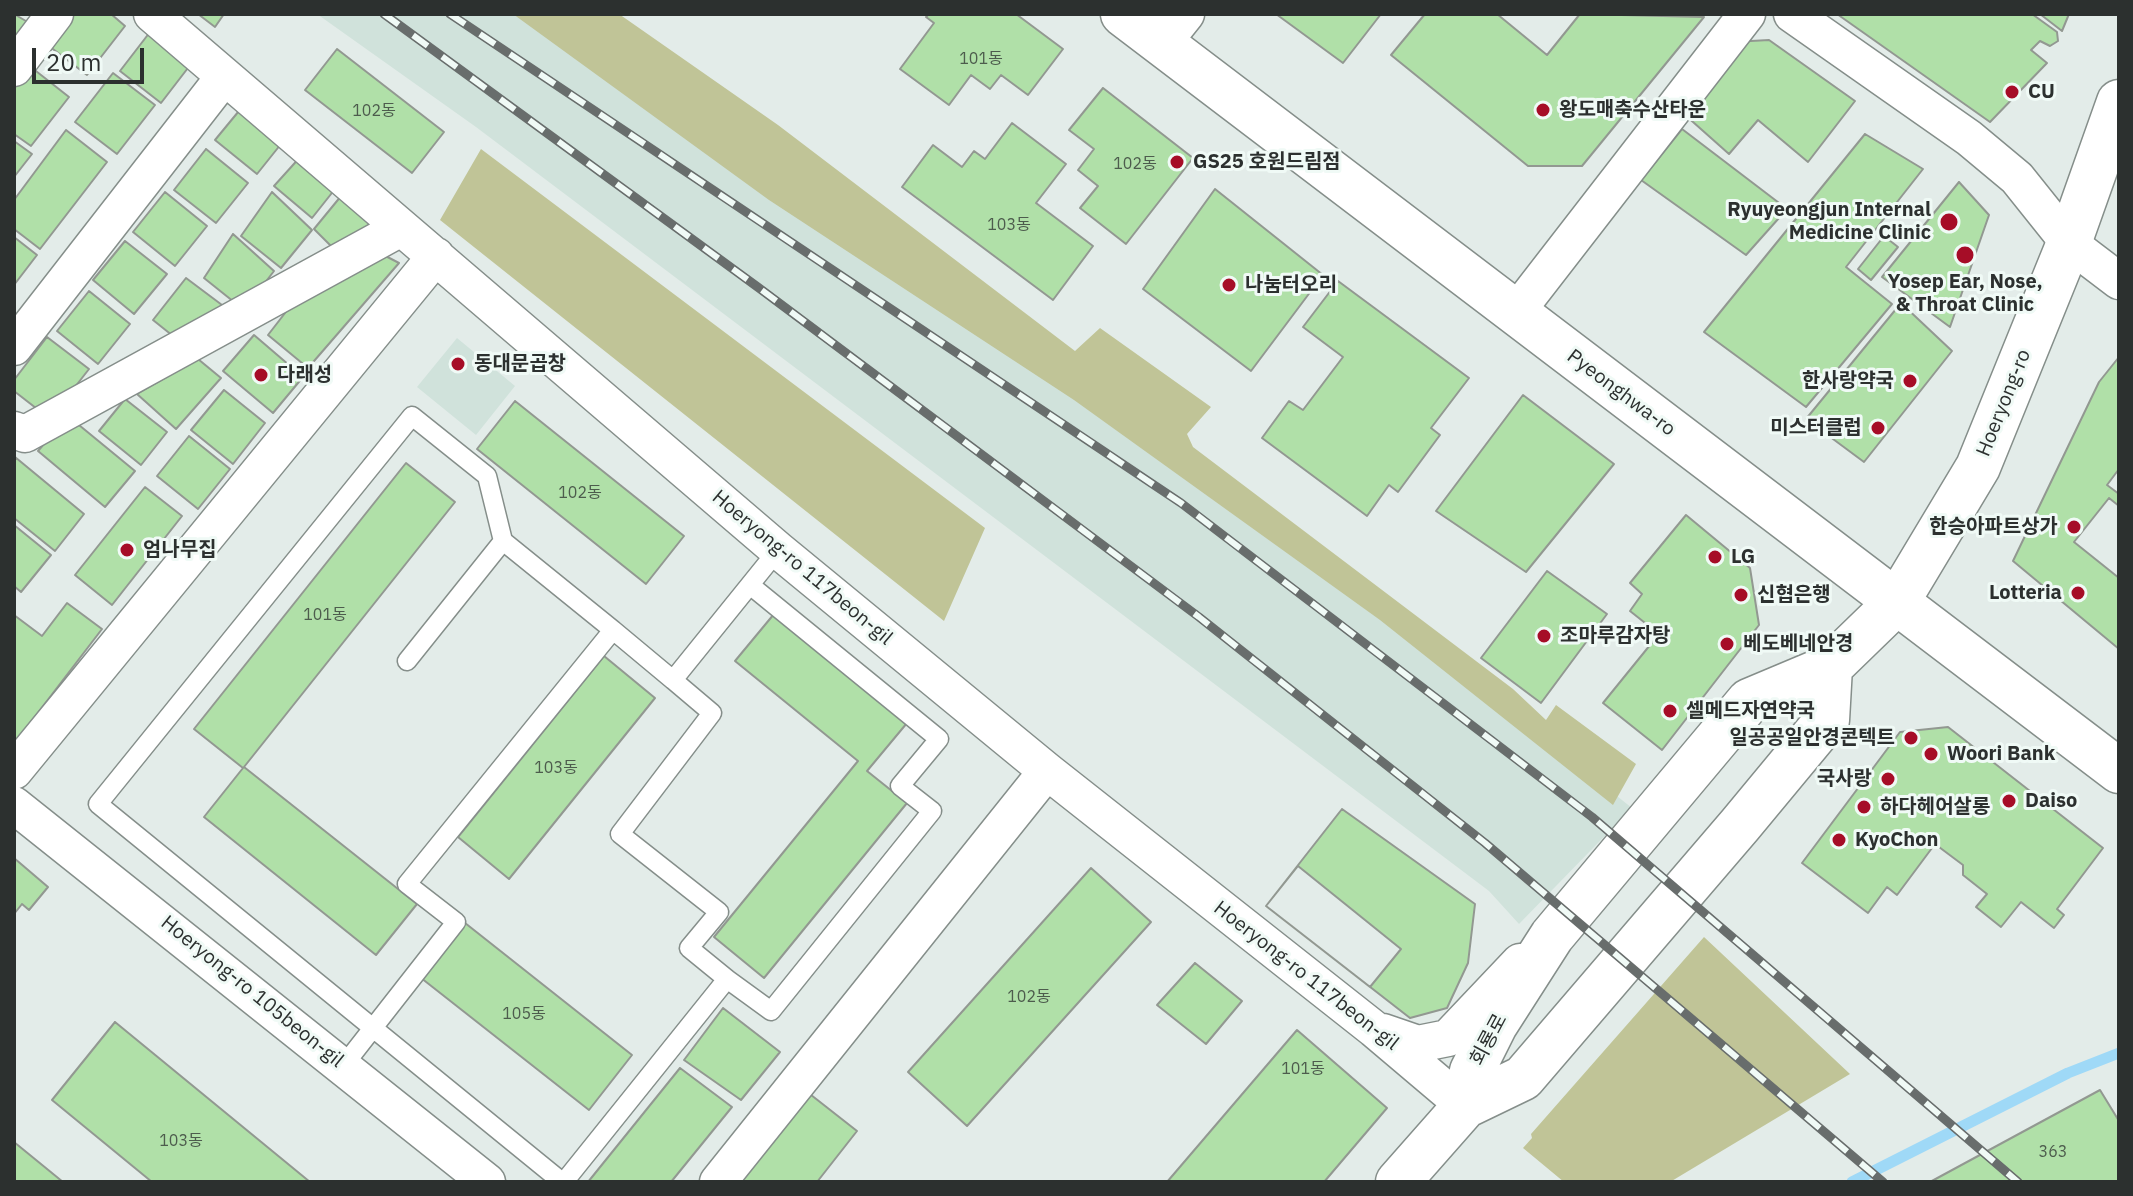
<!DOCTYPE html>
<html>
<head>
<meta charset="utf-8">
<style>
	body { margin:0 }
	#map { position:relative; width:2133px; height:1196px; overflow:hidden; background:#e3ece9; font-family:"IBM Plex Sans",sans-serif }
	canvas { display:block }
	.frame { position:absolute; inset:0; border:16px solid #2c302f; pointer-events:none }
	.scale { position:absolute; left:32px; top:48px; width:112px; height:36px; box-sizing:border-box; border:4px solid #2c302f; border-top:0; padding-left:10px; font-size:24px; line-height:28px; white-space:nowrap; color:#2c302f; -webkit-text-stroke:6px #f0faf6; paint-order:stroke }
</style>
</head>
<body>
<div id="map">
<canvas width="2133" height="1196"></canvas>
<div class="frame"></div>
<div class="scale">20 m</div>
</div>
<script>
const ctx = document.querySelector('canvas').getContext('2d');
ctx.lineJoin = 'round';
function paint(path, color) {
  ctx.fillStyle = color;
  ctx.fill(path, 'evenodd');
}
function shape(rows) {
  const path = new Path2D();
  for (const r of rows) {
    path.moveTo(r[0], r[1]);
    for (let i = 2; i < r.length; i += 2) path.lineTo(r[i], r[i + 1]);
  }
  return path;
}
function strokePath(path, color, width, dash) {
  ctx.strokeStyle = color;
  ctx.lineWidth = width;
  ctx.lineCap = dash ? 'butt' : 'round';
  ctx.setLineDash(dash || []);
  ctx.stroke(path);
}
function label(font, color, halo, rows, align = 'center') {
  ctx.font = font + ' "IBM Plex Sans","Noto Sans KR",sans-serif';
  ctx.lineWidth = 6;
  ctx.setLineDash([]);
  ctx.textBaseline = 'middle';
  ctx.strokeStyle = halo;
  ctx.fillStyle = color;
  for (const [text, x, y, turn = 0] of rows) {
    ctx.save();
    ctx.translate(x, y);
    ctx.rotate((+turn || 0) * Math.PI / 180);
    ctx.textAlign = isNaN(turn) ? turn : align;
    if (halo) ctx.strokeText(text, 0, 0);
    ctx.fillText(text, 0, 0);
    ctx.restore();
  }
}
paint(shape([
	[317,14,601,14,1265,516,1632,808,1519,924,1489,891,476,127],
	[457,338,515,386,476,435,417,387]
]), '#d0e2db');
paint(shape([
	[513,14,619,14,778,125,1075,351,1100,328,1211,407,1187,434,1193,447,1513,689,1546,720,1556,705,1636,764,1613,805,1380,620,1074,400,769,200],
	[481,149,985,528,944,621,440,220],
	[1704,937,1850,1074,1670,1182,1564,1182,1523,1148,1532,1138,1531,1134]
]), '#c0c497');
strokePath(shape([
	[1852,1182,2068,1073,2119,1053]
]), '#9fd9f7', 11);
const building = shape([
	[14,14,31,24,14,47,14,14],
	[67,14,111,14,125,26,87,75,45,43,67,14],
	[198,14,224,14,215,27,198,14],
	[929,14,1016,14,1063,49,1028,95,1001,75,990,89,971,75,949,105,900,69,934,23,926,17,929,14],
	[1276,14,1381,14,1343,63,1276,14],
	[1425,14,1497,14,1547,55,1580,14,1704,17,1582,166,1528,166,1391,55,1425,14],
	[1837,14,2032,14,2057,32,2058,41,2050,46,2040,41,2031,50,2047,63,1990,122,1837,14],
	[2040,14,2069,14,2062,31,2040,14],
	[150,32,191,64,161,103,120,71,150,32],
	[1769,40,1855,101,1808,162,1758,120,1729,154,1684,114,1733,42,1769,40],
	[337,49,444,132,412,173,305,90,337,49],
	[27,64,69,97,31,146,14,134,14,82,27,64],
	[113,73,155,105,117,154,75,122,113,73],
	[1103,88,1193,158,1126,244,1080,208,1098,186,1078,170,1094,149,1069,130,1103,88],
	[248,100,289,134,257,174,215,140,248,100],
	[1012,123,1066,164,1036,203,1093,246,1053,300,902,187,933,145,962,167,974,151,985,159,1012,123],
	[1682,129,1787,209,1746,255,1641,180,1682,129],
	[66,130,107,162,40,249,14,229,14,200,66,130],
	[1865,134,1923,169,1846,267,1892,304,1806,407,1704,332,1865,134],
	[14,141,32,154,14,177,14,141],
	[206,149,248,183,216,223,174,190,206,149],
	[302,155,339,184,312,218,274,186,302,155],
	[1959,182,1989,215,1950,327,1882,277,1959,182],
	[1215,189,1323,275,1251,371,1143,289,1215,189],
	[346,190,382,219,333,248,314,229,346,190],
	[165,192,207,226,175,266,133,232,165,192],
	[272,192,312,230,281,268,241,236,272,192],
	[233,234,274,271,244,310,204,278,233,234],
	[1884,236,1898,247,1871,280,1858,269,1884,236],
	[14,237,37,255,14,285,14,237],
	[125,241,167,274,134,314,93,280,125,241],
	[374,250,399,263,308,368,268,335,299,295,374,250],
	[186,278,226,308,173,336,153,320,186,278],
	[1338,281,1469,378,1431,428,1440,435,1398,492,1389,485,1367,516,1262,438,1289,401,1303,410,1343,357,1303,327,1338,281],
	[89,291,130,324,98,364,57,331,89,291],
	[1901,303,1952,351,1864,462,1806,419,1901,303],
	[254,335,303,377,273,413,223,371,254,335],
	[47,337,89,369,50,419,14,391,14,380,47,337],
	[2119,357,2119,469,2107,485,2119,494,2119,649,2013,561,2099,382,2119,357],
	[198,359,221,378,176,429,137,394,198,359],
	[224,390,265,423,233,464,191,430,224,390],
	[1523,395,1614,464,1526,572,1436,511,1523,395],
	[125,399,167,432,141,465,99,431,125,399],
	[515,401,684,536,646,584,477,449,515,401],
	[68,416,135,471,105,507,38,451,68,416],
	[189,436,230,469,198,509,157,476,189,436],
	[15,457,84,514,55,551,14,518,15,457],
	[406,463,455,502,244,767,417,904,376,955,204,817,243,768,194,729,406,463],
	[145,487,182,516,112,605,75,575,145,487],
	[2109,498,2119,506,2119,578,2074,542,2109,498],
	[1686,515,1750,568,1759,625,1662,750,1603,703,1659,634,1630,611,1642,594,1630,583,1686,515],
	[14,525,51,555,21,592,14,586,14,525],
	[1547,571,1607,614,1541,703,1481,658,1547,571],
	[67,603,102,629,14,744,14,615,42,636,67,603],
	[774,614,907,723,867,771,907,803,764,978,714,937,858,761,735,661,774,614],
	[604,656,655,698,509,879,458,837,604,656],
	[1948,727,2103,848,2057,909,2064,915,2054,928,2021,902,2001,927,1976,907,1987,894,1963,875,1963,865,1935,844,1897,895,1887,887,1868,913,1802,863,1900,732,1948,727],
	[1342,809,1475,904,1468,963,1447,1008,1410,1018,1266,906,1342,809],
	[14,858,48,887,29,910,22,904,14,914,14,858],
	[1298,866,1401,949,1370,987,1266,906,1298,866],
	[1091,868,1151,922,967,1126,908,1072,1091,868],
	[460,919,632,1055,589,1110,416,974,460,919],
	[1195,963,1242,1001,1206,1044,1157,1005,1195,963],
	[723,1008,780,1052,741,1100,684,1060,723,1008],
	[115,1022,310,1182,152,1182,52,1100,115,1022],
	[1297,1030,1387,1108,1324,1182,1167,1182,1297,1030],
	[680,1068,732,1107,671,1182,588,1182,680,1068],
	[2100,1090,2119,1121,2119,1182,1930,1182,2100,1090],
	[806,1091,857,1131,817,1182,735,1182,806,1091],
	[14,1142,63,1182,14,1182,14,1142]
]);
paint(building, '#b0e0a8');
strokePath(building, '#929891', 2);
const service = shape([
	[407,661,503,541],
	[673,680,712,713,620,834,719,912,689,948,727,979],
	[344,1065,456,922,407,884,613,630,673,680,778,550],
	[562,1182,98,804,412,416,487,476,503,541,613,630],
	[564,1182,727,979,771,1011,932,811,900,786,939,739,750,585]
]);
const minor = shape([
	[152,14,778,550,1047,771,1374,1029,1465,1106],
	[1792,14,1969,138,2017,178,2069,243,2119,281],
	[1162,44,1186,14],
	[14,68,55,14],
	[1517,311,1747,14],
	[14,347,224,77],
	[14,430,25,434,401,228],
	[14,771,436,256],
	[14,805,487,1182],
	[1383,1032,1418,1044,1448,1038,1520,962],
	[718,1182,1047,771]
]);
const tertiary = shape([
	[1465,1106,1472,1071,1495,1025,1552,936,1749,701,1830,667,1897,602,1978,467,2069,243,2119,102],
	[1398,1182,1465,1106,1523,1078,1740,825,1827,720,1830,667]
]);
const secondary = shape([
	[1123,14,2119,771]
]);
strokePath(service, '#858e8a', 21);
strokePath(minor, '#858e8a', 39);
strokePath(tertiary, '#858e8a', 47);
strokePath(secondary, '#858e8a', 47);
strokePath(service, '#fff', 18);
strokePath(minor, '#fff', 36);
strokePath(tertiary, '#fff', 44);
strokePath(secondary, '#fff', 44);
const rail = shape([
	[384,14,759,288,1199,617,1485,843,1883,1182],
	[450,14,1181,503,1592,817,2018,1182]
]);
strokePath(rail, '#686d6c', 9);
strokePath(rail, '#f0faf6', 6, [18]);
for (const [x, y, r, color] of [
	[2012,92,8,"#a60d27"],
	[1543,110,8,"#a60d27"],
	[1177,162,8,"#a60d27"],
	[1949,222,10,"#a60d27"],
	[1965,255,10,"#a60d27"],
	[1229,285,8,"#a60d27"],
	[458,364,8,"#a60d27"],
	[261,375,8,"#a60d27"],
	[1910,381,8,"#a60d27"],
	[1878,428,8,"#a60d27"],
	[2074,527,8,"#a60d27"],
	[127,550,8,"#a60d27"],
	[1715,557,8,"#a60d27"],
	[2078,593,8,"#a60d27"],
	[1741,595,8,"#a60d27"],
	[1544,636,8,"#a60d27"],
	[1727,644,8,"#a60d27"],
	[1670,711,8,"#a60d27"],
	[1911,738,8,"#a60d27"],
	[1931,754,8,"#a60d27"],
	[1888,779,8,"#a60d27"],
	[2009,801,8,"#a60d27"],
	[1864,807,8,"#a60d27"],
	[1839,840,8,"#a60d27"]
]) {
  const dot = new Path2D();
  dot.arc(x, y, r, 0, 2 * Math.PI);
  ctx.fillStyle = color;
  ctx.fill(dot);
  strokePath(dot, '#f0faf6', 3);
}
label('16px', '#4d5c4d', null, [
	["101동",981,59],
	["102동",374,111],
	["102동",1135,164],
	["103동",1009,225],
	["102동",580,493],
	["101동",325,615],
	["103동",556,768],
	["102동",1029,997],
	["105동",524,1014],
	["101동",1303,1069],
	["103동",181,1141],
	["363",2053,1152]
]);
label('bold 20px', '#2c302f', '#f0faf6', [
	["CU",2028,92],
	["왕도매축수산타운",1559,110],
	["GS25 호원드림점",1193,162],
	["Ryuyeongjun Internal",1931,210,"right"],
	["Medicine Clinic",1931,233,"right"],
	["Yosep Ear, Nose,",1965,282,"center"],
	["& Throat Clinic",1965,305,"center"],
	["나눔터오리",1245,285],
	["동대문곱창",474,364],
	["다래성",277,375],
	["한사랑약국",1894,381,"right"],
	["미스터클럽",1862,428,"right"],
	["한승아파트상가",2058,527,"right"],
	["엄나무집",143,550],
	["LG",1731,557],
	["Lotteria",2062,593,"right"],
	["신협은행",1757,595],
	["조마루감자탕",1560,636],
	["베도베네안경",1743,644],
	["셀메드자연약국",1686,711],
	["일공공일안경콘텍트",1895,738,"right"],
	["Woori Bank",1947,754],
	["국사랑",1872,779,"right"],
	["Daiso",2025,801],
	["하다헤어살롱",1880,807],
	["KyoChon",1855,840]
], 'left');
label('20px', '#2c302f', '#f0faf6', [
	["Pyeonghwa-ro",1621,393,37],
	["Hoeryong-ro",2004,403,-68],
	["Hoeryong-ro 117beon-gil",802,568,40],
	["Hoeryong-ro 117beon-gil",1306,976,38],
	["Hoeryong-ro 105beon-gil",252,992,39],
	["회룡로",1489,1040,-62]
]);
</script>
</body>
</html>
